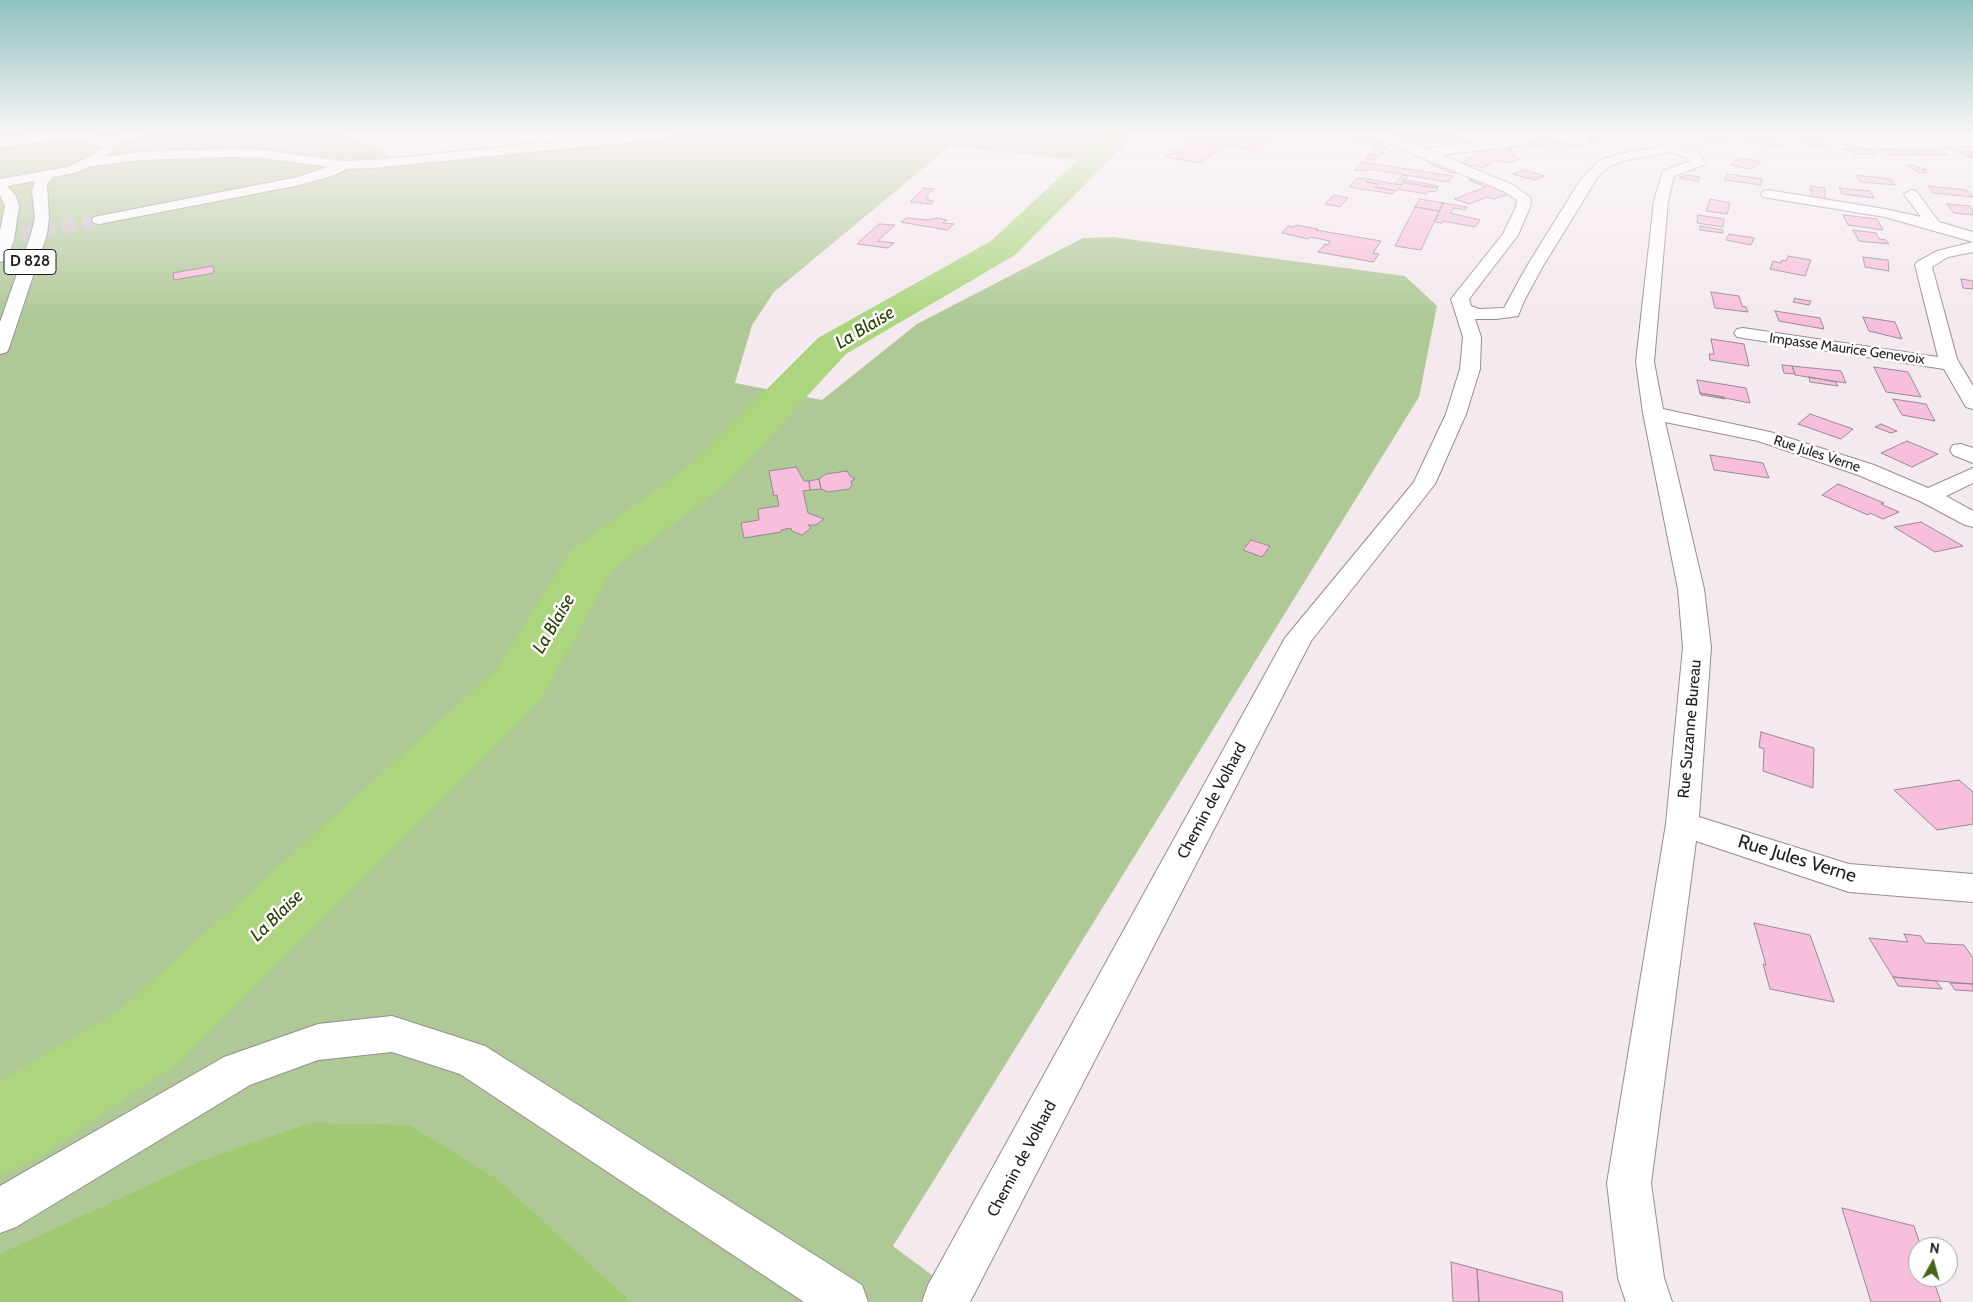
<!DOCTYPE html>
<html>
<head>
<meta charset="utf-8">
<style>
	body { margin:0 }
	#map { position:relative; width:1973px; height:1302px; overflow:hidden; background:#f4e9ee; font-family:Cabin,sans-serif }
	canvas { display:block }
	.north { position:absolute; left:1908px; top:1237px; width:50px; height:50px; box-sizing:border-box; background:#fff; border:1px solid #a6a4a5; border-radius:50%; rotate:7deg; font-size:14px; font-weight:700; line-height:20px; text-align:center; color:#201c1e }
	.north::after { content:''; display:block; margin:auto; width:18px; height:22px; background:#446419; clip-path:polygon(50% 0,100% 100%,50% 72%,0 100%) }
</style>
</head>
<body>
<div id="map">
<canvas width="1973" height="1302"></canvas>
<div class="north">N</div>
</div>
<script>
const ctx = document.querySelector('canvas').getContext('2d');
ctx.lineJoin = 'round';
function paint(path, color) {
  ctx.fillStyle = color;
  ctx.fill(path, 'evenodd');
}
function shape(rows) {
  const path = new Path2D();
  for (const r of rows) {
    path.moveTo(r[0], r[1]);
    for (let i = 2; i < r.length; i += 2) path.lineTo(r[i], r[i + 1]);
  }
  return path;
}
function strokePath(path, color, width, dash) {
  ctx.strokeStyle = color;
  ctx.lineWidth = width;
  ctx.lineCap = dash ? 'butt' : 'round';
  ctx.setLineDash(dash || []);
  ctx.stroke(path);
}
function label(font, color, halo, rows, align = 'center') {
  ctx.font = font + ' Cabin,sans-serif';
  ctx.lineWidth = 5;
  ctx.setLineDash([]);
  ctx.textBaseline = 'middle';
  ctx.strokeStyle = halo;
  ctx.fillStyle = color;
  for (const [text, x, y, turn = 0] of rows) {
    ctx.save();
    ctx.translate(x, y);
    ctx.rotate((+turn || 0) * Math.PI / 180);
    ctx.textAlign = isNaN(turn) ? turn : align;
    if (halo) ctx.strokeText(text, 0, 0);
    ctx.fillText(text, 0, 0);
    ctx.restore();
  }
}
paint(shape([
	[0,135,348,135,398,160,625,135,1106,135,1077,160,950,146,774,292,752,325,735,383,822,400,917,324,1083,238,1113,237,1405,276,1437,306,1419,397,893,1246,968,1302,0,1302],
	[1386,135,1455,135,1480,142,1422,144,1410,143]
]), '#afc996');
paint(shape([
	[310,1123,409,1125,497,1179,631,1302,0,1302,0,1254,203,1160]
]), '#9fca72');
paint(shape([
	[1105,135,1134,135,1015,255,846,354,726,484,612,570,541,699,179,1063,31,1162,0,1175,0,1081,121,1009,497,669,571,550,692,464,818,338,991,241,1105,135]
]), '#abd67e');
const building = shape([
	[1179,135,1217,135,1209,141,1179,135],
	[1217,135,1275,135,1256,151,1209,141,1217,135],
	[1332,135,1361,135,1382,143,1377,147,1343,136,1338,137,1332,135],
	[1588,135,1600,135,1603,136,1594,144,1586,143,1591,138,1586,137,1588,135],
	[1708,135,1723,135,1730,137,1725,143,1705,140,1708,135],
	[1544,138,1584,146,1573,147,1551,143,1544,146,1528,144,1544,138],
	[1743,138,1774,139,1785,146,1764,145,1760,143,1751,143,1743,138],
	[1797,139,1813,139,1826,146,1810,146,1797,139],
	[1199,140,1205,141,1202,143,1225,146,1201,163,1165,157,1190,141,1196,142,1199,140],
	[1378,146,1387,148,1381,153,1384,153,1374,160,1366,159,1378,146],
	[1500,146,1512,149,1509,150,1513,151,1509,152,1516,154,1511,157,1519,159,1510,163,1495,161,1484,167,1485,168,1460,163,1489,148,1500,146],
	[1845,149,1868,149,1878,154,1854,154,1845,149],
	[1881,150,1907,150,1922,155,1891,155,1881,150],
	[1913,150,1939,151,1948,155,1923,155,1913,150],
	[1956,151,1973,151,1973,157,1968,157,1956,151],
	[1740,158,1761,162,1751,169,1730,165,1740,158],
	[1362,162,1453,176,1448,182,1368,169,1365,171,1355,170,1362,162],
	[1434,162,1456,171,1454,174,1428,163,1434,162],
	[1906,165,1912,165,1928,170,1922,170,1927,173,1920,173,1906,165],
	[1524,170,1545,176,1534,180,1513,174,1524,170],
	[1727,174,1762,179,1761,185,1725,180,1727,174],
	[1403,175,1408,176,1402,185,1394,184,1403,175],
	[1685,175,1700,177,1698,181,1679,178,1685,175],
	[1856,175,1891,179,1895,185,1860,182,1856,175],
	[1358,178,1369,179,1366,182,1378,184,1375,187,1396,191,1393,194,1349,187,1358,178],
	[1369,179,1394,184,1402,185,1396,191,1375,187,1378,184,1366,182,1369,179],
	[1474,179,1491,186,1509,194,1494,199,1487,197,1469,204,1454,199,1486,187,1468,180,1474,179],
	[1404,180,1439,186,1438,188,1402,182,1404,180],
	[1404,183,1438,188,1435,192,1429,191,1426,194,1398,189,1404,183],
	[1811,186,1825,188,1825,200,1809,197,1813,191,1810,191,1811,186],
	[1928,186,1967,190,1973,197,1933,193,1928,186],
	[924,188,933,189,925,198,929,198,927,200,934,201,931,204,910,202,924,188],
	[1839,188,1870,191,1874,198,1842,194,1839,188],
	[1334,195,1348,198,1340,207,1325,204,1334,195],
	[1420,199,1443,203,1439,211,1415,207,1420,199],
	[1710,199,1730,203,1727,214,1706,211,1710,199],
	[1443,203,1467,207,1465,210,1454,208,1450,213,1480,220,1475,227,1443,221,1442,223,1435,222,1443,203],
	[1947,204,1970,206,1973,211,1973,215,1954,213,1947,204],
	[1415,207,1439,211,1421,250,1395,246,1415,207],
	[1698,215,1724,219,1723,227,1697,223,1698,215],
	[1843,215,1877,219,1883,230,1848,225,1843,215],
	[907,218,928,220,937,218,947,220,943,223,954,224,947,230,901,222,907,218],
	[879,224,895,225,878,241,894,243,888,248,857,244,879,224],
	[1296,225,1318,229,1316,230,1381,241,1373,253,1379,254,1373,262,1318,252,1325,244,1328,245,1330,241,1310,237,1308,239,1282,233,1288,226,1294,227,1296,225],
	[1700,226,1723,230,1723,233,1700,230,1700,226],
	[1853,230,1876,233,1879,239,1886,240,1889,244,1859,241,1853,230],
	[1729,234,1754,238,1751,245,1726,240,1729,234],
	[1788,256,1811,260,1805,276,1770,269,1773,261,1781,263,1782,260,1786,261,1788,256],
	[1863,257,1888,260,1889,271,1865,267,1863,257],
	[213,266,214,273,174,280,173,273,213,266],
	[1961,279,1973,281,1973,289,1963,288,1961,279],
	[1711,292,1739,296,1742,306,1746,307,1748,312,1715,308,1711,292],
	[1795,298,1797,299,1811,301,1809,305,1793,302,1795,298],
	[1775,311,1820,318,1824,329,1779,321,1775,311],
	[1863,317,1895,322,1902,339,1869,331,1863,317],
	[1711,339,1744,344,1749,366,1710,360,1709,354,1714,354,1711,339],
	[1782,365,1792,366,1795,374,1784,373,1782,365],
	[1792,366,1841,371,1846,383,1795,375,1792,366],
	[1874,367,1908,372,1921,397,1886,392,1874,367],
	[1809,377,1836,382,1838,386,1810,382,1809,377],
	[1697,380,1746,388,1750,403,1700,393,1697,380],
	[1700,393,1724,397,1725,399,1701,395,1700,393],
	[1893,399,1926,404,1935,421,1902,415,1893,399],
	[1810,414,1853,429,1841,439,1798,424,1810,414],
	[1881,424,1897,431,1891,433,1875,427,1881,424],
	[1907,441,1938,454,1912,467,1881,453,1907,441],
	[1710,455,1763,463,1769,478,1714,470,1710,455],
	[796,467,804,481,809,481,810,490,803,491,808,513,824,519,816,525,808,525,811,528,802,535,792,531,791,528,781,530,781,532,744,538,741,523,759,520,758,509,779,506,777,495,774,496,769,471,796,467],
	[847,471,850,476,855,479,851,481,852,485,849,489,828,492,821,489,819,479,826,474,847,471],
	[819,479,821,489,810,490,809,481,819,479],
	[1838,484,1884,503,1881,504,1899,512,1883,519,1870,513,1868,515,1822,495,1838,484],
	[1921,522,1963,546,1935,552,1894,527,1921,522],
	[1251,540,1270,546,1262,557,1243,550,1251,540],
	[1761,732,1814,748,1813,788,1763,771,1764,749,1759,747,1761,732],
	[1959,780,1973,792,1973,824,1937,830,1894,790,1959,780],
	[1754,923,1810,935,1834,1002,1770,989,1763,964,1766,965,1754,923],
	[1904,934,1921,936,1925,943,1964,945,1973,958,1973,984,1893,977,1869,938,1908,942,1904,934],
	[1893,977,1936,981,1942,989,1898,986,1893,977],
	[1950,983,1973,984,1973,991,1955,990,1950,983],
	[1842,1208,1914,1226,1921,1247,1918,1247,1918,1277,1932,1277,1941,1302,1871,1302,1842,1208],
	[1451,1262,1477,1269,1479,1302,1453,1302,1451,1262],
	[1477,1269,1562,1292,1563,1302,1479,1302,1477,1269]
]);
paint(building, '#f8bfdc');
strokePath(building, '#958b90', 1);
strokePath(shape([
	[0,239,99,220]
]), '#cac0c4', 14, [14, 7]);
const minor = shape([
	[122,135,141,135,107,149,101,145,103,142,122,135],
	[1672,144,1697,152,1706,162,1704,165,1674,176,1668,201,1654,362,1663,409,1770,432,1874,465,1928,488,1973,468,1973,483,1946,496,1973,511,1973,527,1965,525,1920,501,1858,475,1758,441,1665,422,1704,589,1711,647,1699,817,1849,864,1973,874,1973,902,1849,892,1696,841,1651,1183,1664,1278,1672,1302,1626,1302,1618,1278,1607,1183,1666,824,1683,647,1678,589,1643,413,1636,362,1654,201,1663,171,1690,161,1687,158,1668,151,1666,148,1672,144],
	[344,161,349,162,351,165,349,168,335,175,300,185,99,224,94,223,92,220,94,217,99,216,298,177,344,161],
	[1768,190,1885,209,1921,217,1904,194,1911,190,1916,191,1939,222,1973,232,1973,242,1885,217,1763,197,1761,194,1763,191,1768,190],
	[1973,242,1973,252,1948,257,1932,267,1957,359,1973,386,1973,409,1966,407,1944,369,1743,338,1737,337,1734,333,1737,329,1743,328,1938,357,1915,265,1917,262,1937,251,1973,242],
	[1961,444,1973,448,1973,463,1953,455,1950,450,1953,445,1961,444]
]);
const tertiary = shape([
	[620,135,667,135,661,139,374,168,344,169,264,158,232,157,139,160,87,167,80,163,87,159,139,152,232,149,264,150,344,161,374,160,620,135],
	[1367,135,1386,135,1426,149,1526,135,1545,135,1522,145,1441,155,1513,185,1531,198,1530,207,1518,235,1469,299,1471,306,1479,309,1504,308,1527,266,1581,179,1600,160,1619,154,1668,145,1681,135,1695,135,1676,151,1622,161,1610,166,1599,175,1543,266,1524,301,1518,316,1496,319,1475,319,1481,337,1480,369,1466,414,1435,484,1311,641,970,1302,922,1302,928,1285,1285,638,1414,482,1446,414,1460,369,1463,337,1451,299,1503,234,1516,207,1517,200,1503,191,1367,135],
	[1816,135,1843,135,1867,140,1973,139,1973,147,1867,148,1822,139,1816,135],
	[392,1016,485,1046,862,1285,868,1302,804,1302,460,1074,392,1052,318,1060,250,1085,16,1227,0,1233,0,1186,224,1057,318,1024,392,1016]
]);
const primary = shape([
	[33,135,90,135,104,138,111,142,114,148,101,162,75,173,53,177,47,184,49,218,47,234,9,348,7,352,0,354,0,322,31,234,35,218,32,191,35,181,7,186,16,196,19,206,14,240,8,257,6,260,0,262,0,231,5,206,0,195,0,179,67,167,91,156,101,147,96,144,78,141,42,142,0,147,0,139,33,135]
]);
strokePath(minor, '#978d92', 2);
strokePath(tertiary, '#978d92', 2);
strokePath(primary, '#978d92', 2);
paint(minor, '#fff');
paint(tertiary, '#fff');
paint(primary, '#fff');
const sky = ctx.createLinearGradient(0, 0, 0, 318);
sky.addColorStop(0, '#8fc2be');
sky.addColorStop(0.42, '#faf5f7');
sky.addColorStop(1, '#faf5f700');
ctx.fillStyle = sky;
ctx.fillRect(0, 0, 1973, 318);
label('14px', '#201c1e', '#fff', [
	["Impasse Maurice Genevoix",1847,349,8],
	["Rue Jules Verne",1817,454,18]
]);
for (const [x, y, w] of [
	[30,262,52]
]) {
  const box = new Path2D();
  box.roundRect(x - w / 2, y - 12.5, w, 25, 4);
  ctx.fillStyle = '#fff';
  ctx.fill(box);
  strokePath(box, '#201c1e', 1);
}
label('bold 15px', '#201c1e', null, [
	["D 828",30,262]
]);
label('16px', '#201c1e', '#fff', [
	["Rue Suzanne Bureau",1690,729,-85],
	["Chemin de Volhard",1212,801,-62],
	["Chemin de Volhard",1022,1159,-62]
]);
label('italic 18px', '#284100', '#fff', [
	["La Blaise",865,328,-31],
	["La Blaise",554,624,-60],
	["La Blaise",277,916,-44]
]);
label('19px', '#201c1e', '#fff', [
	["Rue Jules Verne",1797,859,17]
]);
</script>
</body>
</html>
